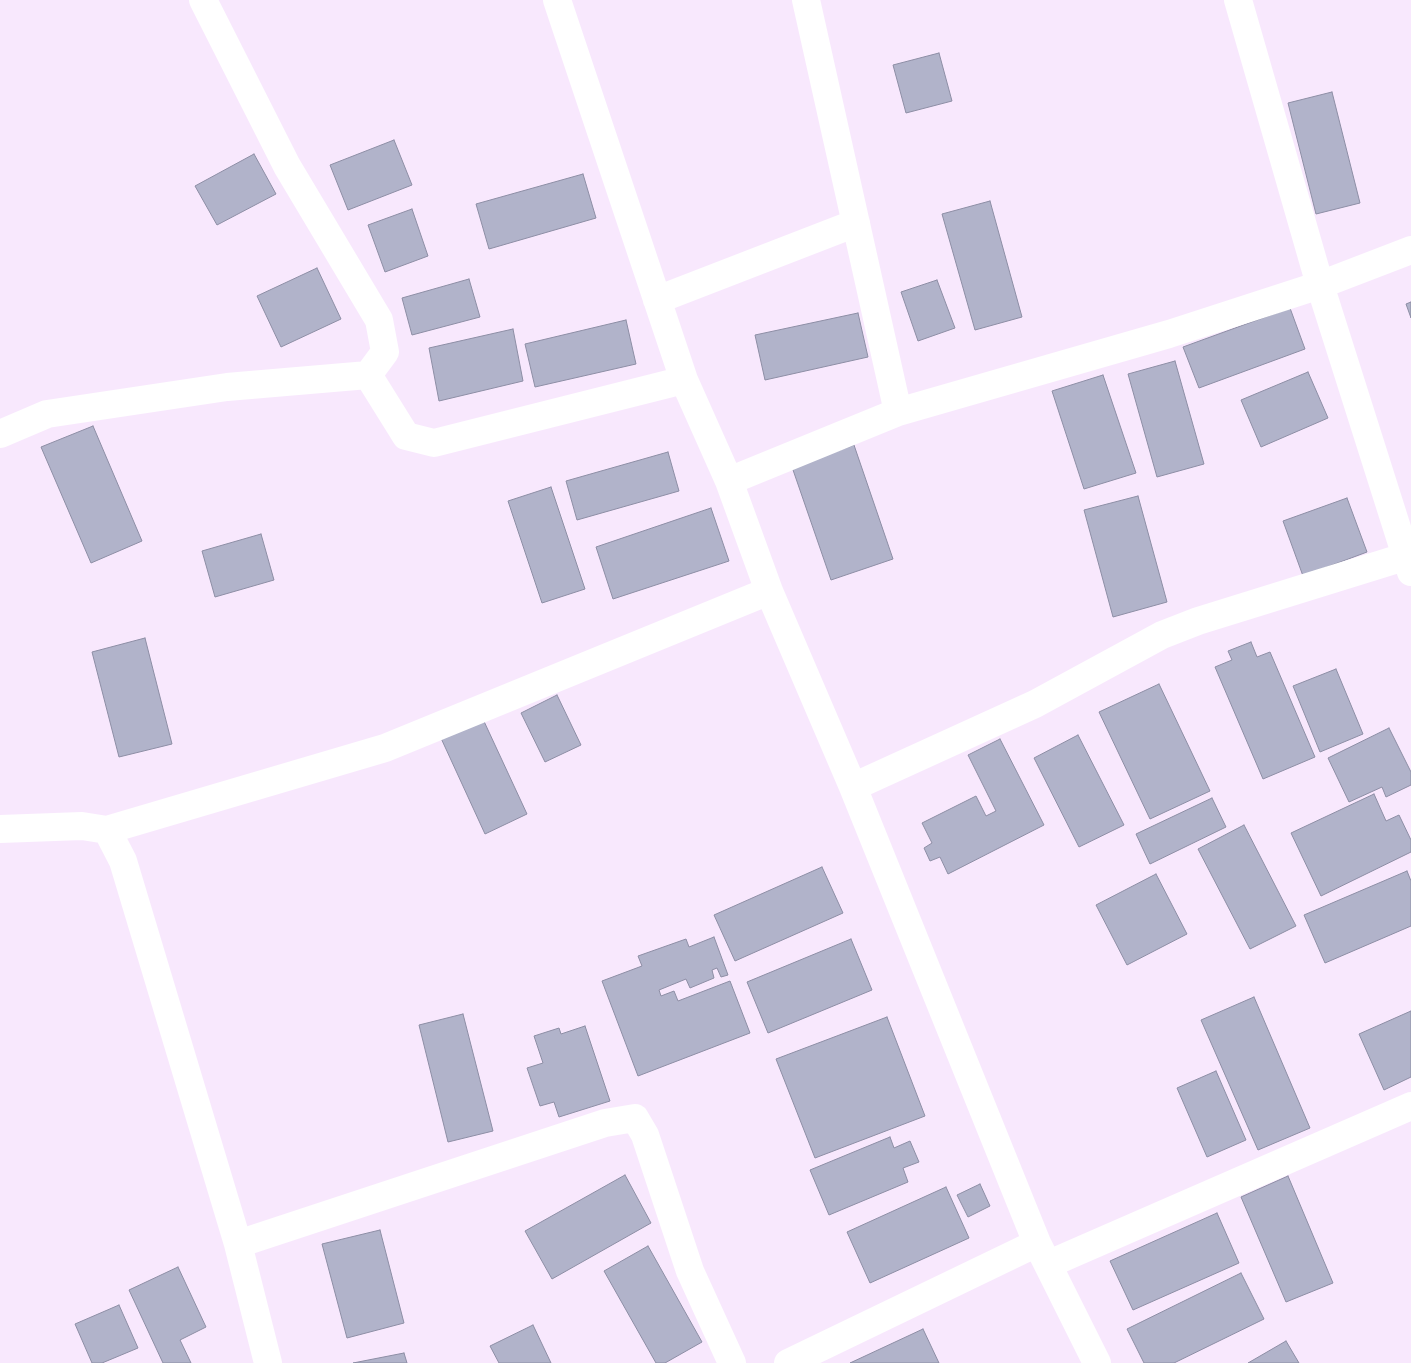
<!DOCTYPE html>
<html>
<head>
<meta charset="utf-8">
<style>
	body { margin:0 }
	canvas { display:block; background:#f8e8fd }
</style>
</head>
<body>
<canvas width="1411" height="1363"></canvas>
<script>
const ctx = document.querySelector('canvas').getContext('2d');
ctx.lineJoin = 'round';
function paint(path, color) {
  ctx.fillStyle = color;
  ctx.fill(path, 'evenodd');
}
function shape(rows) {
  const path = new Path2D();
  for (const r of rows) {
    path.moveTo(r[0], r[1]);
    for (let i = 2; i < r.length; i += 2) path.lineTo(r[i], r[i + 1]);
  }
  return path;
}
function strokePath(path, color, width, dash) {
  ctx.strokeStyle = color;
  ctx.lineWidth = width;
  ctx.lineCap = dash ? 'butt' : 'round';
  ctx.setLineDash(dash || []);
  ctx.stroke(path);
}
const building = shape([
	[939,53,952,101,906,113,893,65,939,53],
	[1332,92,1360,203,1316,214,1288,103,1332,92],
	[394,140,412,185,348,210,330,165,394,140],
	[254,154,276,194,217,225,195,186,254,154],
	[583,174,596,218,489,249,476,204,583,174],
	[990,201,1022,317,975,330,942,214,990,201],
	[412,209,428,256,385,272,368,225,412,209],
	[317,268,341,319,281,347,257,296,317,268],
	[469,279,480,317,412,335,402,298,469,279],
	[937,280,955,328,918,341,901,292,937,280],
	[1411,302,1411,318,1406,304,1411,302],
	[1290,308,1305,349,1199,388,1183,347,1290,308],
	[858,313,868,357,765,380,755,335,858,313],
	[626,320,636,364,535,387,525,344,626,320],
	[513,329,523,381,439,401,429,348,513,329],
	[1175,361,1204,464,1157,477,1128,374,1175,361],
	[1308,372,1328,418,1261,447,1241,400,1308,372],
	[1103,375,1136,473,1084,489,1052,391,1103,375],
	[93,426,142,541,91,563,41,447,93,426],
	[854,445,893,559,831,580,792,467,854,445],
	[668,452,679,491,577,520,566,481,668,452],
	[551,487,585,589,542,603,508,501,551,487],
	[1138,496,1167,602,1113,617,1084,510,1138,496],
	[1347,498,1367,552,1303,576,1283,521,1347,498],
	[711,508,729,561,613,599,596,547,711,508],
	[261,534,274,580,215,597,202,551,261,534],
	[145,638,172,744,119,757,92,652,145,638],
	[1251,642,1257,657,1270,652,1315,757,1263,779,1215,667,1232,660,1228,651,1251,642],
	[1336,669,1363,734,1320,752,1293,686,1336,669],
	[1159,684,1210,791,1150,819,1099,712,1159,684],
	[557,695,581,745,545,762,521,713,557,695],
	[482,717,527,814,485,834,440,736,482,717],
	[1389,728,1411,772,1411,785,1386,797,1382,787,1349,802,1328,758,1389,728],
	[1078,735,1124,825,1079,847,1034,758,1078,735],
	[1000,739,1044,825,948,874,940,857,930,861,924,848,932,843,922,823,976,796,986,816,996,811,968,755,1000,739],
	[1374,794,1386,821,1399,815,1411,840,1411,852,1321,896,1291,833,1374,794],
	[1212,798,1226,827,1150,864,1136,834,1212,798],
	[1244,825,1296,926,1250,949,1198,849,1244,825],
	[822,867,843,913,735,961,714,915,822,867],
	[1407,871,1411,881,1411,926,1325,963,1304,915,1407,871],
	[1156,874,1187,934,1127,965,1096,905,1156,874],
	[714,937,728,975,721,977,717,968,712,970,714,978,690,988,686,979,659,990,661,996,674,991,678,1001,730,981,750,1033,638,1076,602,981,642,966,638,956,686,939,689,947,714,937],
	[851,939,872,990,768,1033,747,982,851,939],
	[1254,997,1310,1128,1258,1150,1201,1020,1254,997],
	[1411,1011,1411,1077,1384,1090,1359,1034,1411,1011],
	[463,1014,493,1131,448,1142,419,1025,463,1014],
	[887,1017,925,1116,815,1158,776,1059,887,1017],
	[585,1026,610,1101,559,1117,554,1102,540,1106,527,1068,543,1063,534,1036,559,1028,561,1034,585,1026],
	[1216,1071,1246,1140,1207,1157,1177,1088,1216,1071],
	[890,1137,894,1148,910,1141,919,1162,903,1168,908,1182,829,1215,810,1170,890,1137],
	[625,1175,651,1223,552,1279,525,1231,625,1175],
	[1288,1176,1333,1283,1286,1302,1241,1197,1288,1176],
	[980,1184,990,1206,968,1217,957,1195,980,1184],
	[946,1187,969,1238,870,1283,847,1232,946,1187],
	[1217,1213,1239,1263,1133,1310,1110,1261,1217,1213],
	[380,1230,404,1323,347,1338,322,1244,380,1230],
	[648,1246,702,1342,665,1363,656,1363,604,1271,648,1246],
	[178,1267,206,1327,180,1340,191,1363,163,1363,129,1290,178,1267],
	[1241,1273,1264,1319,1174,1363,1144,1363,1127,1329,1241,1273],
	[119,1305,138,1348,102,1363,92,1363,75,1324,119,1305],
	[533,1325,551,1363,499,1363,490,1346,533,1325],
	[923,1329,939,1363,850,1363,923,1329],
	[1286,1341,1299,1363,1248,1363,1286,1341],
	[404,1353,407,1363,353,1363,404,1353]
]);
paint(building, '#b1b3ca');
strokePath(building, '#8d8ea5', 1);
strokePath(shape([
	[557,0,684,380,729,481,769,591,853,787,1037,1243,1097,1363],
	[806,0,898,412],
	[1238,0,1320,285,1411,572],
	[657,300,856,223],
	[368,375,406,436,434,443,684,380],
	[0,434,47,414,227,387,368,375,385,352,379,320,287,166,203,0],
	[729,481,898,412,1169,334,1320,285,1411,250],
	[853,787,1035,704,1162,635,1198,621,1407,556],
	[0,829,82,826,107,830,123,861,238,1244,268,1363],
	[107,830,385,748,769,591],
	[238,1244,605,1123,635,1118,645,1135,690,1271,732,1363],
	[1049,1264,1411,1106],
	[788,1363,1037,1243]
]), '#fff', 28);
</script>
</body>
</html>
